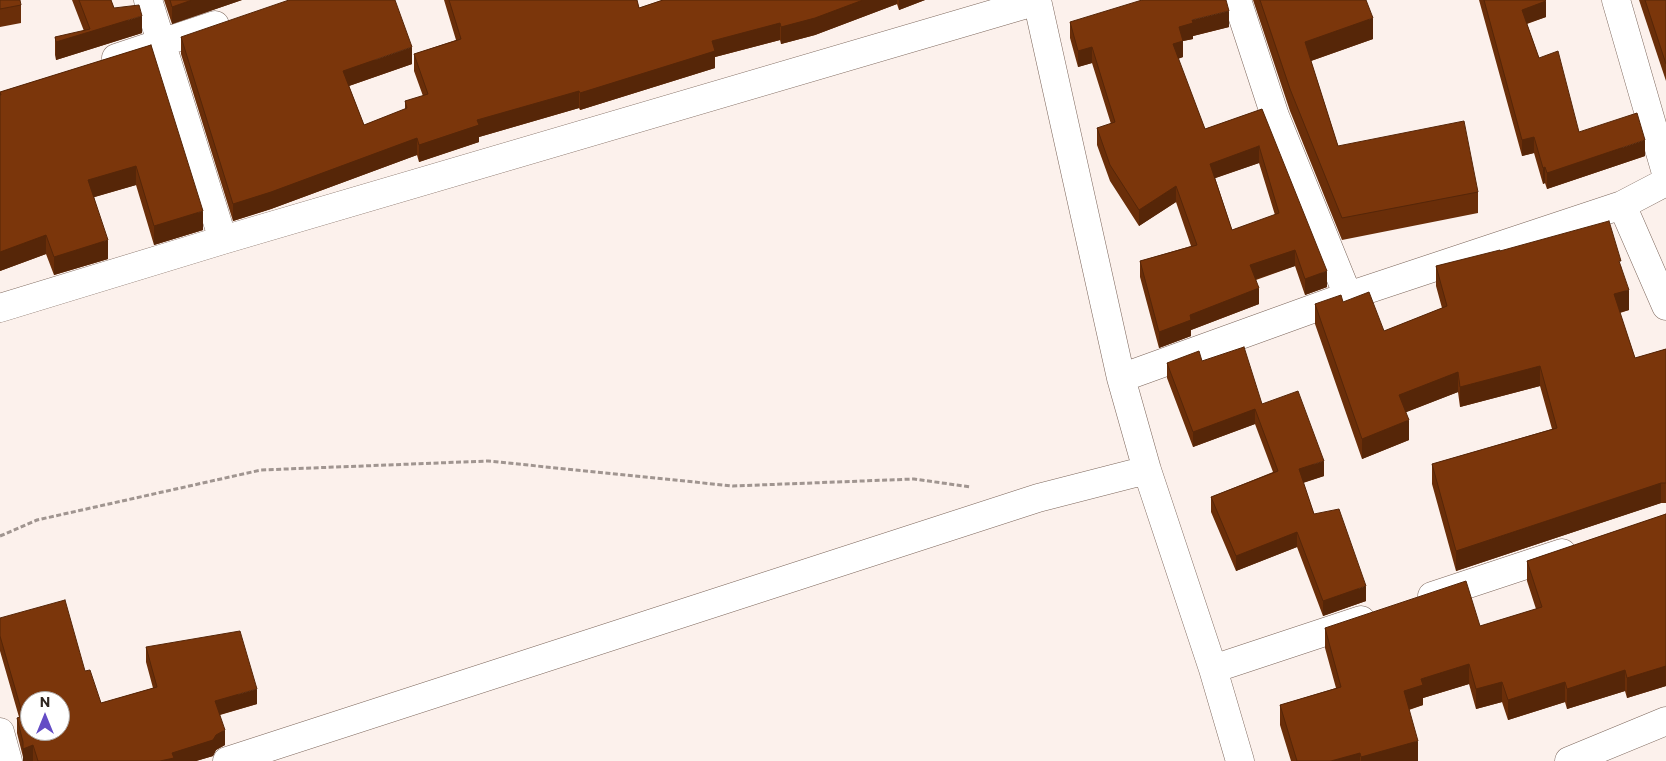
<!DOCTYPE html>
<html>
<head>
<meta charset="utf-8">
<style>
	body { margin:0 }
	#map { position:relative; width:1666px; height:761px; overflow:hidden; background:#fcf1ec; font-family:Commissioner,sans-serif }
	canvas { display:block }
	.north { position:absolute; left:20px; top:691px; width:50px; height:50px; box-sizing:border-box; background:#fff; border:1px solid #aca8a6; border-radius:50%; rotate:0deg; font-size:14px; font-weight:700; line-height:20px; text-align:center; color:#2f2621 }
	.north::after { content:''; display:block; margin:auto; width:18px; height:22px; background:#644cc5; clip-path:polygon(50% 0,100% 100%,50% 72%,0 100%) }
</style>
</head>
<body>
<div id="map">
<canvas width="1666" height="761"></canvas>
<div class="north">N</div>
</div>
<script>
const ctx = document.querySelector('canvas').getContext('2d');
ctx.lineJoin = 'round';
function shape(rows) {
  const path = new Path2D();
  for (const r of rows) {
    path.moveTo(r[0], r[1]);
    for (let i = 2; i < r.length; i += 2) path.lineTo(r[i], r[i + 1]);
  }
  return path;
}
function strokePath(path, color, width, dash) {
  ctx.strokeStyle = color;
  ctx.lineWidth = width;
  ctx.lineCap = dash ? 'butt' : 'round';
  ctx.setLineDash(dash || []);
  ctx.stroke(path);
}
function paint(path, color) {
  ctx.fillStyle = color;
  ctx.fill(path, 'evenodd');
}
const minor = shape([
	[148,0,223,240],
	[1037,0,1121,378,1147,470,1213,669,1240,761],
	[1237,0,1275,116,1348,296],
	[1616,0,1666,173],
	[116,58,215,25],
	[1622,205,1666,306],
	[0,308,223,240,1037,1],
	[1121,378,1348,296,1622,205,1666,182],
	[1432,596,1562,553],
	[1213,669,1361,620],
	[0,732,8,761],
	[227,761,1038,498,1147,470],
	[1569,761,1666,721]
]);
strokePath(minor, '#7d675c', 29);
strokePath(shape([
	[0,536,37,520,261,470,488,461,733,486,914,479,971,487]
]), '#a09590', 3, [5, 2.5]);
strokePath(minor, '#fff', 28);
paint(shape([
	[0,0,21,5,21,23,0,27],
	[72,0,111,0,114,8,142,33,56,60,55,55,55,37,84,31],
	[164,0,242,0,172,24],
	[444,0,637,0,639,8,663,0,925,0,899,10,897,4,815,35,781,44,780,40,715,57,715,68,580,110,579,108,479,137,479,142,419,162,417,155,271,209,233,221,181,54,181,37,412,64,349,86,364,125,405,109,405,101,423,96,414,71,414,54,456,40],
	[1253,0,1366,0,1373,39,1311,61,1338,146,1478,192,1478,213,1342,240,1290,111],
	[1479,0,1545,0,1546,17,1527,24,1539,58,1579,132,1645,156,1547,189,1545,183,1543,184,1534,153,1522,156],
	[1639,0,1666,0,1666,81],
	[1070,22,1229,27,1193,36,1193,39,1183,41,1183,57,1178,59,1205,129,1262,109,1327,287,1305,295,1295,266,1256,280,1259,304,1191,330,1191,336,1159,348,1140,277,1140,261,1191,246,1176,202,1139,226,1110,181,1097,145,1097,128,1111,124,1092,63,1078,67,1070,38],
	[1259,163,1275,215,1232,230,1215,178],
	[151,45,203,230,154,245,136,185,94,197,108,259,54,275,46,254,0,271,0,92],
	[1500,251,1621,266,1629,310,1620,313,1635,358,1666,349,1666,503,1661,503,1456,571,1432,484,1432,464,1552,429,1540,386,1460,407,1458,392,1406,412,1409,440,1362,459,1315,324,1315,304,1343,302,1384,331,1442,308,1436,286,1436,266],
	[1202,361,1262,404,1324,476,1303,483,1314,514,1366,601,1323,616,1297,547,1236,571,1211,512,1211,497,1273,472,1255,424,1193,447,1167,378,1167,363],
	[1666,514,1666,686,1627,698,1625,691,1567,709,1565,702,1508,720,1502,702,1476,709,1469,684,1423,698,1423,705,1409,710,1418,761,1291,761,1280,725,1280,705,1336,688,1325,648,1325,628,1480,626,1536,609,1527,581,1527,561],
	[0,618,85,671,101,703,153,688,146,662,146,647,257,704,220,715,225,745,216,750,213,756,196,761,23,761,23,757,17,733,17,718,19,717,0,651]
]), '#6a2e09');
paint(shape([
	[192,0,242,0,172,24,172,7],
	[863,0,897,0,897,4,815,35,781,44,781,27],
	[899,0,925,0,899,10],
	[1546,1,1546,17,1522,25,1522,10],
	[1229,11,1229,27,1193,36,1193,39,1183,41,1183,57,1173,60,1173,44,1179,27,1192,20],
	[142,16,142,33,56,60,56,42],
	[1373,18,1373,39,1305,63,1305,42],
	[780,23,780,40,715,57,715,68,580,110,580,93,712,41],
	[412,47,412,64,343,88,343,71],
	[1092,47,1092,63,1078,67,1078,51],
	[579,91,579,108,479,137,479,142,419,162,419,145,477,120],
	[1534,137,1534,153,1522,156,1522,140],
	[417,138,417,155,271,209,233,221,233,204],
	[1645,140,1645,156,1547,189,1547,173],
	[1259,146,1259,163,1210,180,1210,164],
	[136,166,136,185,88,199,88,180],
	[1545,167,1545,183,1543,184,1543,168],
	[1176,186,1176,202,1139,226,1139,210],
	[203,211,203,230,154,245,154,226],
	[46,235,46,254,0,271,0,252],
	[108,240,108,259,54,275,54,257],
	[1295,250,1295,266,1250,281,1250,265],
	[1327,271,1327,287,1305,295,1305,279],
	[1259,288,1259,304,1191,330,1191,336,1159,348,1159,332,1190,315],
	[1629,290,1629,310,1614,314,1614,294],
	[1540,366,1540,386,1460,407,1460,387],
	[1458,372,1458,392,1399,415,1399,395],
	[1255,409,1255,424,1193,447,1193,432],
	[1409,420,1409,440,1362,459,1362,439],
	[1324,461,1324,476,1299,484,1299,469],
	[1661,483,1661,503,1456,571,1456,551],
	[1297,532,1297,547,1236,571,1236,556],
	[1366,586,1366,601,1323,616,1323,601],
	[1469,664,1469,684,1423,698,1423,705,1404,711,1404,691,1421,679],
	[1666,666,1666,686,1627,698,1627,678],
	[1625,670,1625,691,1567,709,1567,689],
	[1502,682,1502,702,1476,709,1476,689],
	[1565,682,1565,702,1508,720,1508,700],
	[257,689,257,704,215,716,215,701],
	[225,730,225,745,216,750,213,756,196,761,160,761,172,753,216,735],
	[1418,741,1418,761,1361,761,1361,757],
	[33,745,33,761,23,761,23,749],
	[1360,753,1360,761,1331,761]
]), '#562608');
const building = shape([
	[0,0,20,0,21,5,0,9,0,0],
	[79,0,111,0,114,8,139,5,142,16,56,42,55,37,90,29,79,0],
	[170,0,192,0,172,7,170,0],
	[289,0,395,0,412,47,343,71,364,125,407,108,405,101,428,94,414,54,461,39,449,0,637,0,639,8,663,0,863,0,815,18,781,27,780,23,712,41,715,51,580,93,579,91,477,120,479,125,419,145,417,138,271,192,233,204,181,37,289,0],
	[1142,0,1226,0,1229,11,1192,20,1193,23,1179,27,1183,41,1173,44,1205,129,1262,109,1327,271,1305,279,1295,250,1250,265,1259,288,1190,315,1191,320,1159,332,1140,261,1197,245,1176,186,1139,210,1110,165,1097,128,1115,122,1092,47,1078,51,1070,22,1142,0],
	[1259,146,1279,213,1232,230,1210,164,1259,146],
	[1260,0,1366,0,1373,18,1305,42,1338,146,1464,121,1478,192,1342,218,1290,89,1260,0],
	[1484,0,1545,0,1546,1,1522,10,1539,58,1558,51,1579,132,1637,113,1645,140,1547,173,1545,167,1543,168,1534,137,1522,140,1484,0],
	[1645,0,1666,0,1666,64,1645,0],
	[151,45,203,211,154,226,136,166,88,180,108,240,54,257,46,235,0,252,0,95,1,95,0,92,151,45],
	[1609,221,1621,261,1619,261,1629,290,1614,294,1635,358,1666,349,1666,483,1661,483,1456,551,1432,464,1557,428,1540,366,1460,387,1458,372,1399,395,1409,420,1362,439,1315,304,1341,295,1343,302,1369,292,1384,331,1447,306,1436,266,1500,250,1500,251,1609,221],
	[1244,347,1262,404,1298,391,1324,461,1299,469,1314,514,1339,509,1366,586,1323,601,1297,532,1236,556,1211,497,1278,471,1255,409,1193,432,1167,363,1199,351,1202,361,1244,347],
	[1666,514,1666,666,1627,678,1625,670,1567,689,1565,682,1508,700,1502,682,1476,689,1469,664,1421,679,1423,685,1404,691,1418,741,1361,757,1360,753,1331,761,1297,761,1280,705,1341,687,1325,628,1466,581,1480,626,1542,607,1527,561,1666,514],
	[65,600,85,671,90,670,101,703,157,687,146,647,240,631,257,689,215,701,225,730,216,735,213,740,172,753,174,758,160,761,38,761,33,745,23,749,23,742,17,718,23,716,0,636,0,618,65,600],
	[30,701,60,701,60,731,30,731,30,701]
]);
paint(building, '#7b360b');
strokePath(building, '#562608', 1);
</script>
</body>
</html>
